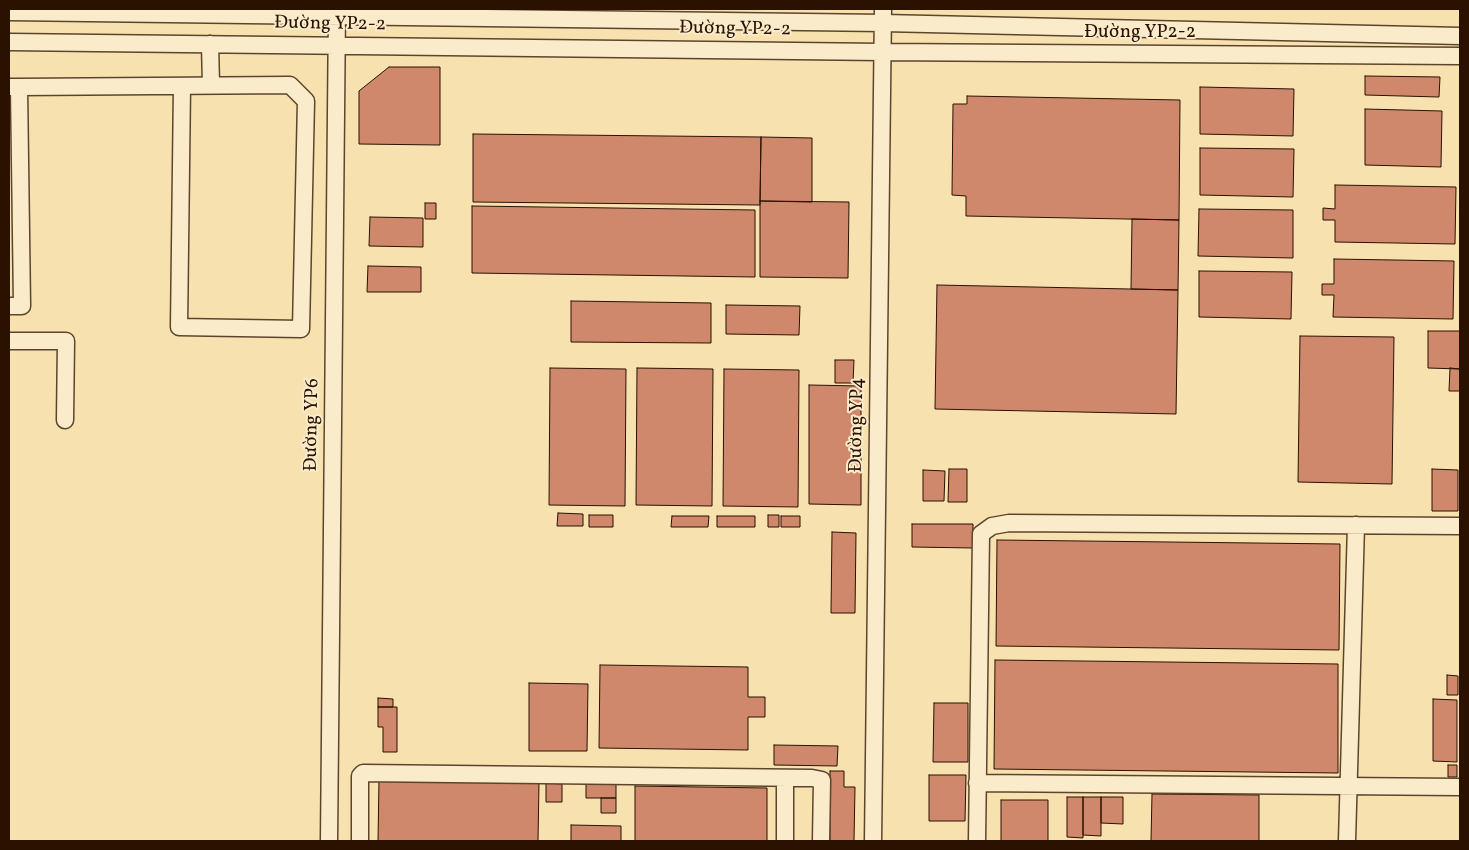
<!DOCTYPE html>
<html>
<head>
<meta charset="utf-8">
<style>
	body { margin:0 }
	#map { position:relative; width:1469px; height:850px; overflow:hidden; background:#f7e1af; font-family:Vollkorn,serif }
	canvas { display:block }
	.frame { position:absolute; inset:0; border:10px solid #2a1100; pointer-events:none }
</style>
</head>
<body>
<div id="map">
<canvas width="1469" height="850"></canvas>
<div class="frame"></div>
</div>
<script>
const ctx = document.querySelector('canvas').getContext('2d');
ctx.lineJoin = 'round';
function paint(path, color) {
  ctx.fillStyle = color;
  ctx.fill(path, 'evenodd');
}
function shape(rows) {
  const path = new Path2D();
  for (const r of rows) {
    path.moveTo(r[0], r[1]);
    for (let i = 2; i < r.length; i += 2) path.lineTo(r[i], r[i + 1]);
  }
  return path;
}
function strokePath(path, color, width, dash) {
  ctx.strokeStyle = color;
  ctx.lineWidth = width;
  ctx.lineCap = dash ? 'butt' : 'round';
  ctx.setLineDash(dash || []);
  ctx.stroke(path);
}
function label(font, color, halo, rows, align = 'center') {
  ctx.font = font + ' Vollkorn,serif';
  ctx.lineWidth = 4;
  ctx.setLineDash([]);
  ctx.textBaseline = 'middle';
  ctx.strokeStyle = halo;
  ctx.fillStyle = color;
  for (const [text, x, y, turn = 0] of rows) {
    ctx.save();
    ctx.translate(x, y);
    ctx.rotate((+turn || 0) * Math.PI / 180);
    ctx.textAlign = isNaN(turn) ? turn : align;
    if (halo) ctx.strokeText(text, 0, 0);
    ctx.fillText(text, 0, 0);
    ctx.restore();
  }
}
const building = shape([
	[389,67,440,67,440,145,359,144,359,91,389,67],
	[1365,76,1440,77,1439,97,1365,95,1365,76],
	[1200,87,1294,89,1293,136,1200,134,1200,87],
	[967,96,1180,100,1179,220,966,216,966,196,952,195,953,104,967,104,967,96],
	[1365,109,1442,111,1441,167,1365,165,1365,109],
	[473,134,761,137,760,205,473,202,473,134],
	[761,137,812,138,812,202,760,201,761,137],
	[1200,148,1294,149,1293,197,1200,195,1200,148],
	[1335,185,1456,187,1455,244,1335,242,1335,220,1323,220,1323,208,1335,209,1335,185],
	[760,201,849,202,848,278,760,277,760,201],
	[425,203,436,203,436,219,425,219,425,203],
	[472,206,755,210,755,277,472,273,472,206],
	[1199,209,1293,210,1293,258,1198,256,1199,209],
	[370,217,423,218,423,247,369,246,370,217],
	[1132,219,1179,220,1178,290,1131,289,1132,219],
	[1334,259,1454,261,1453,319,1333,317,1334,295,1322,295,1322,284,1334,284,1334,259],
	[368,266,421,267,421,292,367,292,368,266],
	[1199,271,1292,272,1291,319,1199,317,1199,271],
	[937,285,1178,290,1176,414,935,409,937,285],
	[571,301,711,303,711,343,571,342,571,301],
	[726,305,800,306,799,335,726,334,726,305],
	[1428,331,1460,331,1460,369,1428,368,1428,331],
	[1300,336,1394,337,1392,484,1298,482,1300,336],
	[835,360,854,360,853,383,835,383,835,360],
	[550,368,626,369,625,506,549,505,550,368],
	[637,368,713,369,712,506,636,505,637,368],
	[1450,368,1460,369,1460,391,1449,391,1450,368],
	[724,369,799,370,798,507,723,506,724,369],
	[809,385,861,386,861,505,809,504,809,385],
	[949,469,967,469,967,502,948,502,949,469],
	[1432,469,1458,470,1458,511,1432,511,1432,469],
	[923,470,945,471,944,501,923,501,923,470],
	[558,513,583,514,583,526,557,526,558,513],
	[589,515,613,515,613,527,589,527,589,515],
	[768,515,779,515,779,527,768,527,768,515],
	[672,516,709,516,708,527,671,527,672,516],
	[717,516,755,516,755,527,717,527,717,516],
	[781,516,800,516,800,527,781,527,781,516],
	[912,524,973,524,973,548,912,547,912,524],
	[832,532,856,533,855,613,831,613,832,532],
	[997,540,1340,544,1339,650,996,646,997,540],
	[995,660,1338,664,1338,773,994,769,995,660],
	[600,665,748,667,748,697,765,697,765,717,748,717,748,750,599,748,600,665],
	[1447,675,1458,676,1458,695,1447,695,1447,675],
	[529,683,588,684,587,751,529,751,529,683],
	[378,698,393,699,393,707,378,707,378,698],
	[1433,699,1457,700,1457,762,1433,761,1433,699],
	[934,703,968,703,968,762,933,762,934,703],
	[378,707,397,707,397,752,383,752,383,727,378,727,378,707],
	[774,745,838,746,837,766,774,765,774,745],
	[1448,765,1457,765,1457,777,1448,777,1448,765],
	[830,771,844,771,844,787,855,787,854,841,830,841,830,771],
	[929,775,966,775,965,821,929,821,929,775],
	[379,780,539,782,538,841,378,841,379,780],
	[586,782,616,782,616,798,586,798,586,782],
	[546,783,562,784,562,802,546,802,546,783],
	[635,786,767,788,767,841,635,841,635,786],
	[1152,794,1259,795,1259,841,1151,841,1152,794],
	[1067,797,1083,797,1083,838,1067,837,1067,797],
	[1083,797,1101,797,1101,836,1083,835,1083,797],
	[1101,797,1123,797,1123,824,1101,823,1101,797],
	[601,798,616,798,616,813,601,813,601,798],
	[1001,800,1048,800,1048,841,1001,841,1001,800],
	[571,825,621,826,621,841,571,841,571,825]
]);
paint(building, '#cf886c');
strokePath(building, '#2a1100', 1);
const minor = shape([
	[9,12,883,23,1460,36],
	[9,42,882,52,1460,56],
	[210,44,211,85],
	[9,87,19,87,22,306,9,306],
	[19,87,290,85,306,101,301,329,179,327,182,86],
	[9,341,66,341,65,420],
	[977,783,1460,787],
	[329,841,337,9],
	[360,841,360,776,363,773,812,778,822,780,821,841],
	[785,841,785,778],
	[873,841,883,9],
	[977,841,981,534,992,526,1009,523,1460,526],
	[1347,841,1356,525]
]);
strokePath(minor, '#5d452c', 19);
strokePath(minor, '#faeccb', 16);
label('19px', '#2a1100', '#faeccb', [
	["Đường YP2-2",330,25,1],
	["Đường YP2-2",735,30,1],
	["Đường YP2-2",1140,34],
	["Đường YP6",313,425,-89],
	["Đường YP4",858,425,-89]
]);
</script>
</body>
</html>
